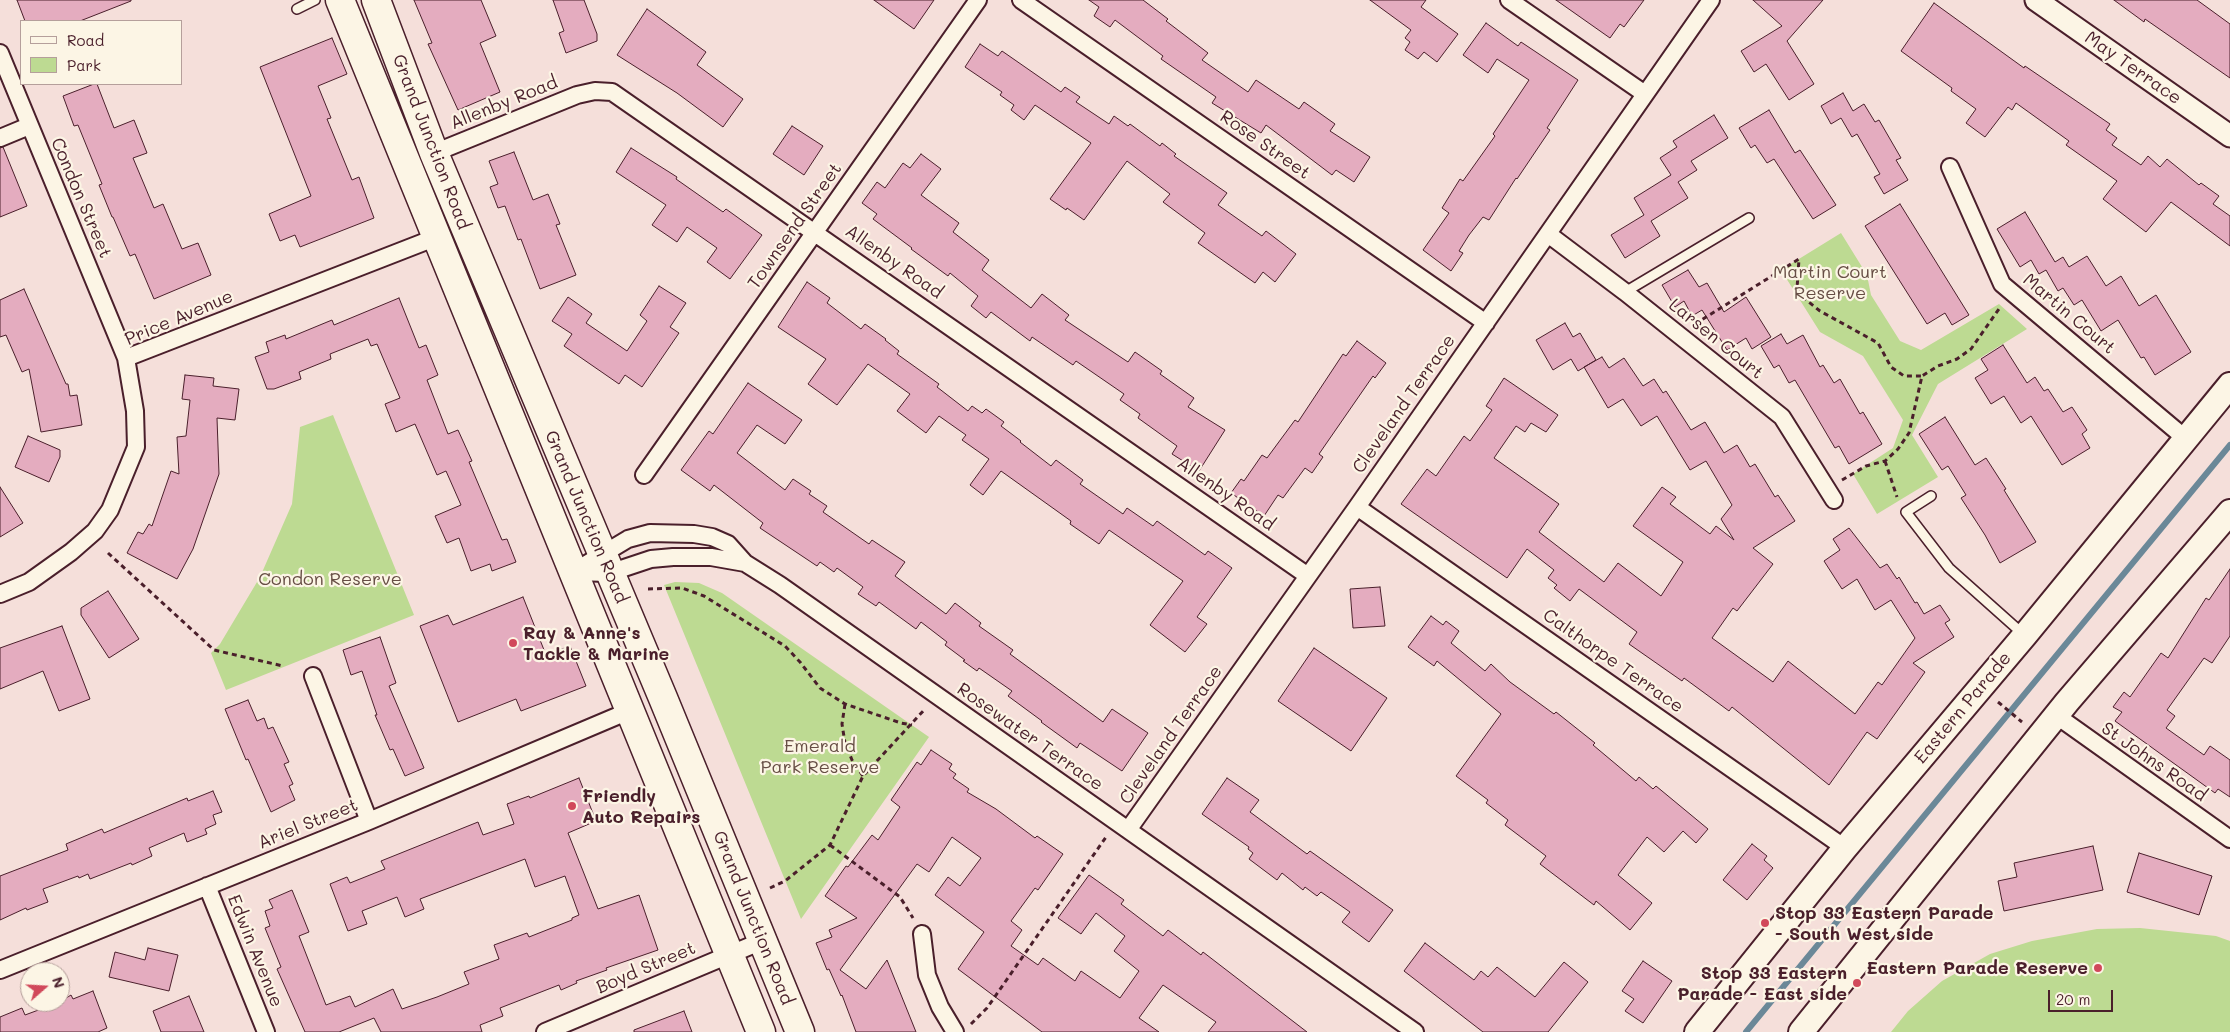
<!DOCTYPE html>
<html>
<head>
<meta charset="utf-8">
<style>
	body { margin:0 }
	#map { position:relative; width:2230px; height:1032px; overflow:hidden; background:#f5dfda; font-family:Mali,sans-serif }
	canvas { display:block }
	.legend { position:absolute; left:20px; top:20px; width:162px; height:65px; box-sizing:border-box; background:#fcf5e5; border:1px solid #b59f9b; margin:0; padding:6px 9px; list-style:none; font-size:15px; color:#4a1f2b }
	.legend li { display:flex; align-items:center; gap:10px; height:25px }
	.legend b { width:25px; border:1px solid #b59f9b }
	.north { position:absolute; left:20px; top:962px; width:50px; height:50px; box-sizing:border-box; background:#fcf5e5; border:1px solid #b59f9b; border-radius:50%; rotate:71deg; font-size:14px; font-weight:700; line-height:20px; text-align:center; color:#4a1f2b }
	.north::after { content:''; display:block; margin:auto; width:18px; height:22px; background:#d1495b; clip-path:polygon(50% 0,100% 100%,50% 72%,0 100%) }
	.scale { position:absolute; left:2048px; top:990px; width:65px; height:22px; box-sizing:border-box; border:2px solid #4a1f2b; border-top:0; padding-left:6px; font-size:15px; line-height:18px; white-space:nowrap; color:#4a1f2b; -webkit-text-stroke:4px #fcf5e5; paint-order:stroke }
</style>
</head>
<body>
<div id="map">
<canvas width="2230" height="1032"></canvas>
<ul class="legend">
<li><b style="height:6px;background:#fcf5e5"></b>Road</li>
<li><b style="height:14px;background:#bdda92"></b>Park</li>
</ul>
<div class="north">N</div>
<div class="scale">20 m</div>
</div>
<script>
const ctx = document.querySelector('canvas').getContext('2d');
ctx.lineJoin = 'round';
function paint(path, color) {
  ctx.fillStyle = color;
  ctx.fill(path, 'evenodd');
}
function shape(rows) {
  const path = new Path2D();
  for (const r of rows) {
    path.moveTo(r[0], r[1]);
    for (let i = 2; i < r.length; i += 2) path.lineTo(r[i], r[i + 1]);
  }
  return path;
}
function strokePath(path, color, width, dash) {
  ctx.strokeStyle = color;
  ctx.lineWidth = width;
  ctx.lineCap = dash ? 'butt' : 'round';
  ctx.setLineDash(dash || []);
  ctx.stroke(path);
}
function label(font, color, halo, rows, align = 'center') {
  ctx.font = font + ' Mali,sans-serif';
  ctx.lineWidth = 4.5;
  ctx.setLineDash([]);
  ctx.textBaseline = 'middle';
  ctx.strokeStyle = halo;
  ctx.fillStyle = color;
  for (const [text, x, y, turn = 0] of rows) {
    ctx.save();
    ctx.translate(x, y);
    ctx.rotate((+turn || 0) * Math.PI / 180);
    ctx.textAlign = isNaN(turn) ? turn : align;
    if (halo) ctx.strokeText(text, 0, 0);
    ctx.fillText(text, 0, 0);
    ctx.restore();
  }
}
paint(shape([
	[1841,233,1867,275,1871,295,1900,341,1921,350,1999,304,2027,329,1938,384,1912,435,1938,477,1877,514,1853,474,1893,448,1903,420,1863,356,1820,332,1781,270],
	[333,415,414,615,226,690,211,653,220,644,260,577,292,504,300,427],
	[675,582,699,583,722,593,929,737,801,919,664,585],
	[2140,928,2216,936,2230,941,2230,1032,1891,1032,1908,1011,1942,981,1990,954,2032,941,2097,929]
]), '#bdda92');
strokePath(shape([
	[1746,1032,2230,445]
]), '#6b8898', 6);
const building = shape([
	[17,0,131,0,131,1,80,21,25,21,17,0],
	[414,0,481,0,496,36,480,43,500,92,458,110,428,44,432,43,414,0],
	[553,0,584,0,597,34,597,41,566,53,559,33,564,31,553,0],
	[874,0,934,0,914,29,874,0],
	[1089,0,1143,0,1168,19,1166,21,1208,53,1202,60,1248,92,1256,80,1299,109,1304,102,1335,124,1330,131,1370,157,1354,182,1336,170,1332,175,1266,125,1261,133,1212,103,1216,97,1161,59,1163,56,1115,20,1110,27,1094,16,1099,7,1089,0],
	[1370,0,1426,0,1421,7,1458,34,1437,62,1424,52,1418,59,1405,50,1410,42,1405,38,1411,30,1370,0],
	[1556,0,1644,0,1624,27,1620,24,1610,38,1556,0],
	[1753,0,1823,0,1787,41,1814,84,1789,100,1766,64,1754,72,1741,51,1782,26,1753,0],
	[2114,0,2197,0,2230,24,2230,78,2145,19,2144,22,2114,0],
	[1934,3,2024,68,2025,66,2110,124,2106,130,2117,138,2112,145,2141,165,2148,156,2160,167,2167,159,2199,185,2201,183,2219,196,2213,204,2230,216,2230,246,2171,202,2146,232,2103,199,2117,181,2066,145,2069,141,2016,103,2012,110,2008,107,1985,137,1966,123,1976,109,1951,91,1952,88,1901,51,1934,3],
	[647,9,706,52,697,65,743,99,723,127,677,93,617,55,647,9],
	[1486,23,1518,46,1521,42,1578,80,1547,128,1550,130,1517,179,1516,178,1489,220,1483,217,1469,235,1459,251,1463,253,1451,271,1423,250,1449,213,1442,208,1460,179,1463,181,1495,136,1493,134,1529,80,1497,59,1488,73,1463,55,1486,23],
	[332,38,347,74,318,86,331,118,327,119,352,180,359,177,374,218,300,247,295,235,280,241,269,214,311,196,260,67,332,38],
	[980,44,998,56,1002,51,1061,92,1065,87,1080,97,1076,102,1109,124,1114,116,1128,126,1130,124,1160,146,1162,143,1176,154,1174,156,1227,193,1218,205,1262,236,1266,231,1296,254,1275,282,1263,272,1255,283,1198,243,1205,233,1163,202,1170,194,1127,161,1084,220,1067,208,1066,210,1050,199,1091,143,1035,105,1024,120,1011,110,1014,105,1000,95,1002,92,965,67,980,44],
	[94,84,97,84,114,128,134,120,147,153,133,158,154,208,163,204,182,249,198,243,211,275,154,299,135,254,130,256,113,217,112,217,99,185,102,184,78,125,74,126,63,96,94,84],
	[1843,93,1853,111,1864,104,1875,122,1879,120,1901,158,1896,160,1908,180,1884,194,1874,177,1880,174,1857,134,1852,137,1841,118,1831,124,1821,106,1843,93],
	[1769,110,1795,153,1800,150,1836,205,1813,219,1774,159,1767,163,1755,145,1751,148,1739,128,1769,110],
	[1714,115,1728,138,1691,161,1697,170,1678,182,1688,198,1651,221,1660,236,1625,258,1611,235,1644,215,1634,198,1671,175,1660,158,1677,147,1673,141,1714,115],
	[792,126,823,146,804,175,773,154,792,126],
	[3,147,27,206,0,217,0,148,3,147],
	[631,148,677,177,676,179,723,212,726,209,762,235,730,279,707,262,717,248,687,227,677,242,652,225,666,205,616,172,631,148],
	[514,152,533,200,548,194,560,224,556,225,576,275,540,289,521,239,518,240,505,206,498,208,490,187,498,184,489,161,514,152],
	[921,154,941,169,921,195,959,223,953,232,989,260,982,270,1031,308,1042,294,1069,315,1065,320,1128,362,1135,352,1162,371,1160,374,1194,398,1188,407,1225,430,1199,471,1172,454,1177,446,1138,418,1140,414,1120,400,1124,394,1076,361,1073,365,1032,337,1030,341,991,312,986,318,971,306,978,296,950,273,948,276,911,249,912,248,873,219,877,214,862,203,877,182,885,188,903,163,910,168,921,154],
	[1900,204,1969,315,1952,325,1945,313,1927,324,1865,226,1900,204],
	[2025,212,2055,262,2063,257,2069,267,2087,256,2106,286,2121,276,2139,306,2156,295,2191,352,2155,375,2144,357,2141,358,2118,320,2101,331,2082,300,2074,305,2063,288,2058,291,2046,270,2039,274,2031,260,2020,267,1997,229,2025,212],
	[1688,270,1699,287,1707,283,1724,312,1746,297,1771,337,1752,349,1746,338,1727,350,1702,310,1692,316,1684,301,1675,307,1662,285,1688,270],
	[807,282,830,298,827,303,861,329,865,324,886,339,885,340,899,351,897,354,939,384,937,387,968,411,972,406,982,413,986,409,1004,422,1001,426,1021,441,1020,442,1051,466,1056,460,1083,480,1080,484,1123,514,1127,508,1153,526,1157,521,1205,555,1208,551,1232,568,1197,617,1207,624,1185,652,1150,625,1183,581,1109,530,1099,544,1070,524,1071,521,1001,471,983,495,970,485,989,459,962,440,966,435,939,416,926,433,897,411,910,394,868,364,837,405,808,384,826,359,778,327,807,282],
	[659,286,686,303,670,327,679,333,642,387,625,375,619,384,564,346,572,334,552,321,568,297,592,314,586,323,627,351,647,321,640,315,659,286],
	[24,289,66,384,68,384,70,396,77,395,82,425,41,432,29,369,22,372,6,335,0,337,0,300,24,289],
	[399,298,419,348,426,345,438,375,427,380,448,434,458,430,472,461,469,462,502,540,507,539,516,562,492,571,490,564,471,571,459,538,447,543,435,516,461,505,446,471,437,475,415,424,396,432,385,404,400,398,377,344,371,346,368,339,330,354,331,359,299,372,301,379,274,389,267,389,255,357,269,352,266,342,285,335,286,339,332,320,334,325,399,298],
	[1565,323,1573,337,1580,333,1596,360,1578,371,1571,359,1553,370,1536,340,1565,323],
	[1781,334,1787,344,1803,335,1820,367,1823,365,1834,383,1840,379,1860,414,1863,412,1882,444,1849,464,1839,446,1835,448,1795,380,1789,383,1779,365,1774,368,1761,346,1781,334],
	[1357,341,1386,363,1375,378,1373,376,1319,454,1323,457,1312,473,1305,468,1283,498,1278,495,1264,516,1231,493,1241,479,1244,481,1262,455,1267,458,1295,420,1298,422,1343,354,1346,356,1357,341],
	[2003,345,2027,383,2035,377,2044,391,2048,389,2063,412,2072,407,2087,430,2082,434,2090,448,2062,465,2031,416,2021,423,2004,396,1991,404,1975,378,1988,370,1981,359,2003,345],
	[1602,357,1609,368,1624,358,1643,386,1654,379,1663,393,1666,391,1691,430,1705,422,1724,453,1737,445,1750,467,1755,464,1775,497,1778,495,1795,521,1753,548,1773,564,1737,611,1733,608,1712,638,1773,682,1788,661,1855,714,1878,682,1882,685,1915,638,1891,600,1875,610,1857,579,1842,589,1824,561,1840,550,1833,539,1849,528,1880,568,1887,564,1897,579,1899,577,1915,603,1917,602,1924,614,1940,605,1950,620,1945,623,1954,637,1913,663,1925,672,1877,739,1867,732,1829,785,1732,707,1729,711,1684,678,1682,681,1629,644,1637,632,1579,589,1570,601,1554,588,1557,585,1548,578,1554,570,1527,549,1507,578,1401,504,1427,469,1436,476,1464,436,1470,441,1492,410,1486,406,1504,378,1558,415,1546,432,1531,423,1525,432,1516,426,1494,458,1559,504,1539,532,1604,582,1618,563,1661,596,1683,562,1633,526,1662,487,1676,497,1670,504,1710,534,1716,526,1734,540,1721,519,1732,505,1706,461,1690,470,1657,416,1641,426,1623,399,1608,408,1584,367,1602,357],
	[185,375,214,378,213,386,239,389,235,420,217,418,219,474,193,549,177,579,127,553,138,532,143,534,149,524,152,526,171,471,179,474,177,437,186,436,190,400,182,399,185,375],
	[748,383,802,420,785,444,757,425,737,453,785,490,793,479,811,491,809,494,827,506,823,512,869,544,872,540,905,562,895,576,946,614,955,603,981,623,979,626,1013,650,1010,654,1103,722,1112,709,1148,733,1122,771,1080,743,1077,748,1041,722,1042,721,1008,696,1012,691,979,668,977,671,963,661,965,660,945,645,947,642,921,622,916,629,879,602,876,606,858,594,863,587,837,568,834,572,820,562,817,566,760,528,763,523,714,485,710,491,681,470,709,431,713,434,748,383],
	[1945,417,1975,465,1986,458,2006,489,2004,490,2036,542,2000,563,1985,535,1961,498,1966,495,1948,466,1942,470,1919,434,1945,417],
	[28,436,60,450,60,457,49,482,15,467,28,436],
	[0,487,23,523,0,537,0,487],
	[2230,569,2230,636,2212,663,2204,658,2167,710,2175,716,2166,728,2204,755,2210,746,2230,760,2230,797,2218,789,2215,793,2115,721,2122,712,2113,707,2124,692,2130,697,2161,653,2168,658,2206,598,2209,600,2230,569],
	[1380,587,1385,626,1353,628,1350,589,1380,587],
	[108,591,139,639,109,658,81,615,81,608,108,591],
	[523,597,546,655,570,646,586,686,521,711,516,699,458,722,420,626,448,615,453,625,523,597],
	[1431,616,1443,625,1446,621,1459,631,1451,643,1485,671,1491,664,1510,682,1554,714,1556,712,1595,743,1593,745,1636,781,1639,777,1653,789,1656,786,1708,829,1696,843,1683,831,1664,852,1647,837,1618,875,1652,903,1630,930,1596,901,1594,905,1540,864,1546,856,1505,825,1508,820,1486,803,1488,800,1456,776,1501,714,1437,661,1434,666,1408,647,1431,616],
	[62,626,90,699,59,711,43,671,0,689,0,648,62,626],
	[380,637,396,683,389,686,424,768,405,776,393,749,390,750,375,715,377,715,362,671,351,675,343,650,380,637],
	[1314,648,1387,698,1351,751,1278,701,1314,648],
	[248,700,257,721,264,718,268,729,273,727,289,762,284,764,293,784,289,786,295,800,271,812,248,759,246,760,225,709,248,700],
	[931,750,952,764,949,769,956,774,953,778,969,789,967,792,996,809,1035,838,1037,836,1063,854,1038,890,1035,888,1011,921,1022,930,1011,946,1038,965,1043,958,1075,981,1081,971,1120,998,1139,971,1114,951,1125,936,1096,913,1081,934,1058,918,1089,875,1124,900,1121,904,1163,936,1168,930,1201,955,1203,952,1307,1032,1208,1032,1216,1022,1163,985,1139,1018,1159,1032,1042,1032,958,969,984,932,935,895,948,877,960,886,981,858,952,837,929,872,917,864,840,970,866,989,887,960,916,1032,856,1032,842,995,841,996,829,969,827,970,816,943,832,937,829,930,857,918,825,896,846,866,848,867,872,835,878,840,900,807,891,800,917,762,921,765,931,750],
	[579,778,596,821,568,833,598,909,639,895,658,950,606,968,607,970,576,981,577,983,561,990,559,985,500,1008,503,1016,480,1025,482,1032,381,1032,374,1018,339,1032,305,1032,277,969,281,967,265,928,270,926,265,911,273,908,269,900,292,890,309,932,299,936,326,1005,350,996,355,1007,393,989,402,1009,437,997,469,984,464,972,499,959,494,945,527,933,529,937,572,920,572,918,579,915,565,876,535,887,525,859,420,899,424,909,405,917,397,897,362,911,367,924,348,931,330,884,347,877,350,883,385,869,381,861,478,822,483,835,514,824,507,804,529,796,530,798,579,778],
	[1227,778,1259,800,1250,812,1307,854,1310,851,1393,910,1369,942,1342,922,1350,912,1321,892,1317,896,1305,887,1303,890,1282,873,1277,880,1249,859,1253,853,1248,849,1249,847,1202,814,1227,778],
	[213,791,222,812,213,815,216,824,205,829,207,834,187,842,184,833,149,848,152,856,132,865,131,863,90,879,88,874,79,878,78,876,43,889,48,902,27,910,26,908,0,920,0,876,68,850,66,844,102,829,104,833,187,798,188,801,213,791],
	[1752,844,1767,856,1764,860,1773,868,1747,900,1723,880,1752,844],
	[2093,846,2103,890,2004,911,1998,881,2017,877,2014,863,2093,846],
	[2139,853,2212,876,2199,915,2127,892,2139,853],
	[1425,943,1474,980,1481,971,1488,977,1497,967,1535,997,1564,962,1588,982,1548,1032,1483,1032,1404,971,1425,943],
	[148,948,178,955,169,991,109,977,115,952,145,960,148,948],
	[1643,961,1672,981,1643,1023,1625,1011,1634,999,1622,991,1643,961],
	[93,991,107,1028,98,1032,0,1032,0,1017,22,1008,25,1015,60,1002,71,995,73,999,93,991],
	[189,996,204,1032,161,1032,153,1011,189,996],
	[684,1011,692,1032,634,1032,634,1030,684,1011]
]);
paint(building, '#e4acbf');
strokePath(building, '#4a1f2b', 1);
const service = shape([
	[297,9,315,0],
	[1625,292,1749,218],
	[1931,496,1906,512,1949,568,2023,634]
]);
const minor = shape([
	[1021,0,1486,323],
	[1509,0,1645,94],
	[0,53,126,358,135,411,136,447,110,510,95,531,71,552,29,582,0,594],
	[0,138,29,126],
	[434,153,577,95,595,91,612,92,1308,576],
	[1950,167,2002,284,2185,438],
	[1548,234,1625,292,1782,417,1834,500],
	[126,358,437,237],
	[644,475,978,0],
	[1357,507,1845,848],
	[573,572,628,539,650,533,694,534,712,537,728,544,745,563,780,585,1415,1032],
	[573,572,609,573,651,559,673,557,711,557,745,563],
	[313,676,369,821],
	[2057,716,2230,839],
	[1128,830,1357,507,1711,0],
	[207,886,266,1032],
	[922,934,927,975,940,1007,955,1032],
	[0,970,369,821,629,711],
	[545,1032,762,941]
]);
const tertiary = shape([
	[2036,0,2230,136]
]);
const secondary = shape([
	[1697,1032,1845,848,2025,635,2230,385],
	[1801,1032,2067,702,2230,512]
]);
const trunk = shape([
	[340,0,761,1032],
	[376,0,434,153,663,698,800,1032]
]);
strokePath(service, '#4a1f2b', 12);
strokePath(minor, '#4a1f2b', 20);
strokePath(tertiary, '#4a1f2b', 25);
strokePath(secondary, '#4a1f2b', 28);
strokePath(trunk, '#4a1f2b', 31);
strokePath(shape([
	[1695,324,1799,259,1797,289,1805,299,1820,311,1878,343,1891,367,1904,376,1922,376],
	[1885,461,1897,497],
	[1842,480,1866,466,1885,461,1898,449,1909,433,1922,376,1938,366,1957,359,1971,349,2001,306],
	[108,553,214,650,283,666],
	[648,589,682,588,704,596,785,646,800,662,820,688,845,704,901,723,912,725],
	[1998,702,2022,722],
	[845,704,842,724,845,743,852,760,863,776],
	[830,845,900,897,913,918],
	[770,888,785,881,830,845,863,776,925,709],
	[971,1024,987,1008,1106,837]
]), '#4a1f2b', 3, [5, 4]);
strokePath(service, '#fcf5e5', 9);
strokePath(minor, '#fcf5e5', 16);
strokePath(tertiary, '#fcf5e5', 21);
strokePath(secondary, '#fcf5e5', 24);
strokePath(trunk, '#fcf5e5', 28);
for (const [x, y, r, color] of [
	[513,643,5,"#d1495b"],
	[572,806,5,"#d1495b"],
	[1765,923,5,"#d1495b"],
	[2098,968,5,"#d1495b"],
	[1857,983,5,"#d1495b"]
]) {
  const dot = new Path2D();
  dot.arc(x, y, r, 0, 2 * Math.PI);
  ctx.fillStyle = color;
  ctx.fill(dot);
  strokePath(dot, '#fcf5e5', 2);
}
label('18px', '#4a1f2b', '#fcf5e5', [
	["May Terrace",2133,68,35],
	["Allenby Road",504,103,-22],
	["Grand Junction Road",431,142,69],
	["Rose Street",1265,145,35],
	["Condon Street",81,198,67],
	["Townsend Street",795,226,-55],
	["Allenby Road",894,262,35],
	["Martin Court",2069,314,40],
	["Price Avenue",179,318,-23],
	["Larsen Court",1716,339,39],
	["Cleveland Terrace",1404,404,-55],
	["Allenby Road",1226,494,35],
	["Grand Junction Road",586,517,67],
	["Calthorpe Terrace",1613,661,35],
	["Eastern Parade",1963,708,-50],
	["Cleveland Terrace",1171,735,-55],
	["Rosewater Terrace",1030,737,35],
	["St Johns Road",2154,762,35],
	["Ariel Street",308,824,-22],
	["Grand Junction Road",753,918,68],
	["Edwin Avenue",255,951,68],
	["Boyd Street",646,968,-23]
]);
label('18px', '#674e45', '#fcf5e5', [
	["Martin Court",1830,272],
	["Reserve",1830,293],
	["Condon Reserve",330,579],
	["Emerald",820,746],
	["Park Reserve",820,767]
]);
label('bold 18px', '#4a1f2b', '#fcf5e5', [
	["Ray & Anne's",523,633],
	["Tackle & Marine",523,654],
	["Friendly",582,796],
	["Auto Repairs",582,817],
	["Stop 33 Eastern Parade",1775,913],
	["- South West side",1775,934],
	["Eastern Parade Reserve",2088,968,"right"],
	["Stop 33 Eastern",1847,973,"right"],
	["Parade - East side",1847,994,"right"]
], 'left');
</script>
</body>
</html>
